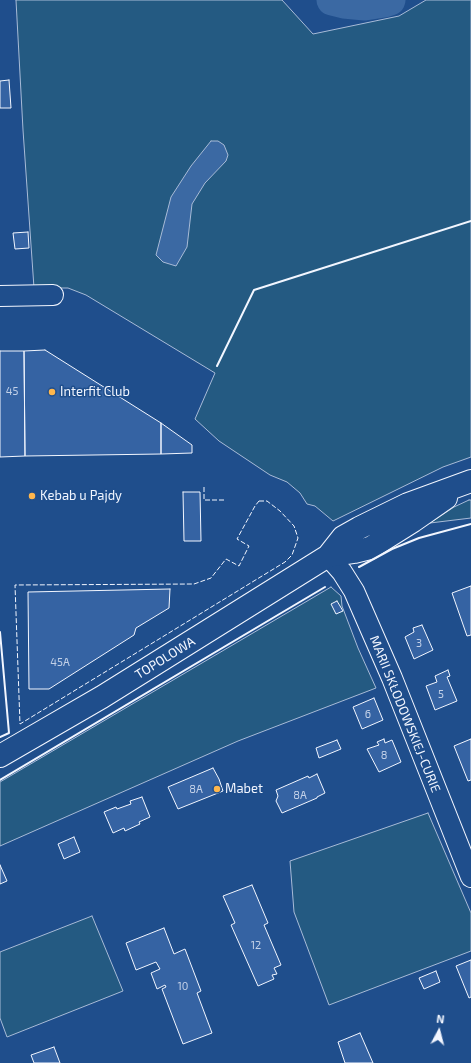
<!DOCTYPE html>
<html>
<head>
<meta charset="utf-8">
<style>
	body { margin:0 }
	#map { position:relative; width:471px; height:1063px; overflow:hidden; background:#1f4e8c; font-family:"Exo 2",sans-serif }
	canvas { display:block }
	.north { position:absolute; left:419px; top:1011px; width:40px; height:40px; -webkit-text-stroke:3px #1f4e8c; paint-order:stroke; rotate:7deg; font-size:11px; font-weight:700; line-height:16px; text-align:center; color:#f2f6ff }
	.north::after { content:''; display:block; margin:auto; width:14px; height:18px; background:#f2f6ff; clip-path:polygon(50% 0,100% 100%,50% 72%,0 100%) }
</style>
</head>
<body>
<div id="map">
<canvas width="471" height="1063"></canvas>
<div class="north">N</div>
</div>
<script>
const ctx = document.querySelector('canvas').getContext('2d');
ctx.lineJoin = 'round';
function paint(path, color) {
  ctx.fillStyle = color;
  ctx.fill(path, 'evenodd');
}
function shape(rows) {
  const path = new Path2D();
  for (const r of rows) {
    path.moveTo(r[0], r[1]);
    for (let i = 2; i < r.length; i += 2) path.lineTo(r[i], r[i + 1]);
  }
  return path;
}
function strokePath(path, color, width, dash) {
  ctx.strokeStyle = color;
  ctx.lineWidth = width;
  ctx.lineCap = dash ? 'butt' : 'round';
  ctx.setLineDash(dash || []);
  ctx.stroke(path);
}
function label(font, color, halo, rows, align = 'center') {
  ctx.font = font + ' "Exo 2",sans-serif';
  ctx.lineWidth = 3;
  ctx.setLineDash([]);
  ctx.textBaseline = 'middle';
  ctx.strokeStyle = halo;
  ctx.fillStyle = color;
  for (const [text, x, y, turn = 0] of rows) {
    ctx.save();
    ctx.translate(x, y);
    ctx.rotate((+turn || 0) * Math.PI / 180);
    ctx.textAlign = isNaN(turn) ? turn : align;
    if (halo) ctx.strokeText(text, 0, 0);
    ctx.fillText(text, 0, 0);
    ctx.restore();
  }
}
const green = shape([
	[16,0,282,0,313,34,399,16,426,0,471,0,471,457,443,467,333,521,315,506,307,504,300,493,287,482,270,475,219,441,195,419,215,373,86,295,68,288,34,288,23,130,16,0],
	[469,500,471,500,471,518,430,523,454,507,469,500],
	[331,587,341,596,342,606,358,648,376,688,238,741,0,846,0,782,331,587],
	[428,813,471,913,471,951,329,1005,294,912,290,861,428,813],
	[92,916,123,991,7,1037,0,1018,0,952,92,916]
]);
paint(green, '#245a82');
strokePath(green, '#a8bbd7', 1);
const water = shape([
	[211,141,218,141,224,145,228,155,226,161,205,183,192,204,187,247,176,266,163,262,156,255,171,197,191,166,211,141]
]);
paint(water, '#3b69a3');
strokePath(water, '#a8bbd7', 1);
strokePath(shape([
	[332,0,344,3,365,5,384,2,390,0]
]), '#3b69a3', 31);
const building = shape([
	[9,80,11,108,0,108,0,81,9,80],
	[28,232,29,248,15,249,13,233,28,232],
	[45,350,161,423,161,454,25,456,24,351,45,350],
	[0,351,24,351,25,456,0,457,0,351],
	[161,423,192,445,192,453,161,454,161,423],
	[183,492,200,492,201,541,184,541,183,492],
	[471,586,471,635,467,636,452,593,471,586],
	[170,589,169,608,136,628,134,635,49,689,29,689,28,592,170,589],
	[337,601,343,611,336,614,331,604,337,601],
	[422,625,433,650,414,659,405,637,414,632,413,628,422,625],
	[448,670,450,676,447,677,457,701,435,710,426,686,437,682,435,676,448,670],
	[374,698,383,720,362,729,353,707,374,698],
	[384,739,385,743,392,740,401,762,379,772,367,749,379,745,377,742,384,739],
	[471,739,471,780,468,781,454,746,471,739],
	[337,740,341,749,319,758,316,748,337,740],
	[213,768,219,779,223,791,178,809,168,787,213,768],
	[317,774,325,793,317,797,317,798,282,813,276,801,278,796,276,790,308,776,309,778,317,774],
	[142,797,150,817,139,822,140,824,125,831,124,828,113,833,104,812,116,807,117,809,131,804,130,801,142,797],
	[74,837,80,852,64,859,58,844,74,837],
	[0,865,7,881,0,884,0,865],
	[252,885,268,923,264,925,281,965,274,968,277,974,272,975,274,979,258,986,231,925,235,923,223,896,252,885],
	[164,928,174,954,185,949,201,991,197,993,212,1033,183,1044,162,989,166,987,165,985,157,989,151,973,160,969,156,962,136,970,126,943,164,928],
	[471,960,471,997,469,998,456,966,471,960],
	[436,971,440,982,424,989,419,978,436,971],
	[360,1033,373,1063,345,1063,338,1042,360,1033],
	[54,1047,60,1063,34,1063,31,1055,54,1047]
]);
paint(building, '#3563a3');
strokePath(building, '#f2f6ff', 1);
const minor = shape([
	[0,296,53,295],
	[328,556,342,572,354,591,392,678,471,877]
]);
const major = shape([
	[328,556,354,552,370,548,413,521,446,498],
	[0,756,102,697,328,556,343,537,359,528,408,504,471,481]
]);
strokePath(minor, '#f2f6ff', 22);
strokePath(major, '#f2f6ff', 24);
strokePath(minor, '#1f4e8c', 20);
strokePath(major, '#1f4e8c', 22);
strokePath(shape([
	[204,487,204,500,226,500],
	[259,501,267,501,280,511,294,526,298,538,292,555,285,562,20,724,15,585,194,584,211,578,226,559,239,566,249,546,237,539,255,506,259,501]
]), '#f2f6ff', 1, [5, 2]);
strokePath(shape([
	[217,366,254,290,471,221],
	[359,567,392,549,419,538,471,524],
	[0,632,9,733,0,737],
	[0,780,325,587]
]), '#f2f6ff', 2);
for (const [x, y, r, color] of [
	[52,392,4,"#ffb74d"],
	[32,496,4,"#ffb74d"],
	[217,789,4,"#ffb74d"]
]) {
  const dot = new Path2D();
  dot.arc(x, y, r, 0, 2 * Math.PI);
  ctx.fillStyle = color;
  ctx.fill(dot);
  strokePath(dot, '#1f4e8c', 1.5);
}
label('11px', '#c3d1e8', null, [
	["45",12,391],
	["3",419,643],
	["45A",60,662],
	["5",441,694],
	["6",368,714],
	["8",384,755],
	["8A",196,789],
	["8A",300,795],
	["12",256,945],
	["10",183,986]
]);
label('13px', '#f2f6ff', '#1f4e8c', [
	["Interfit Club",60,392],
	["Kebab u Pajdy",40,496],
	["Mabet",225,789]
], 'left');
label('13px', '#f2f6ff', '#1f4e8c', [
	["TOPOLOWA",165,658,-32],
	["MARII SKŁODOWSKIEJ-CURIE",405,714,68]
]);
</script>
</body>
</html>
